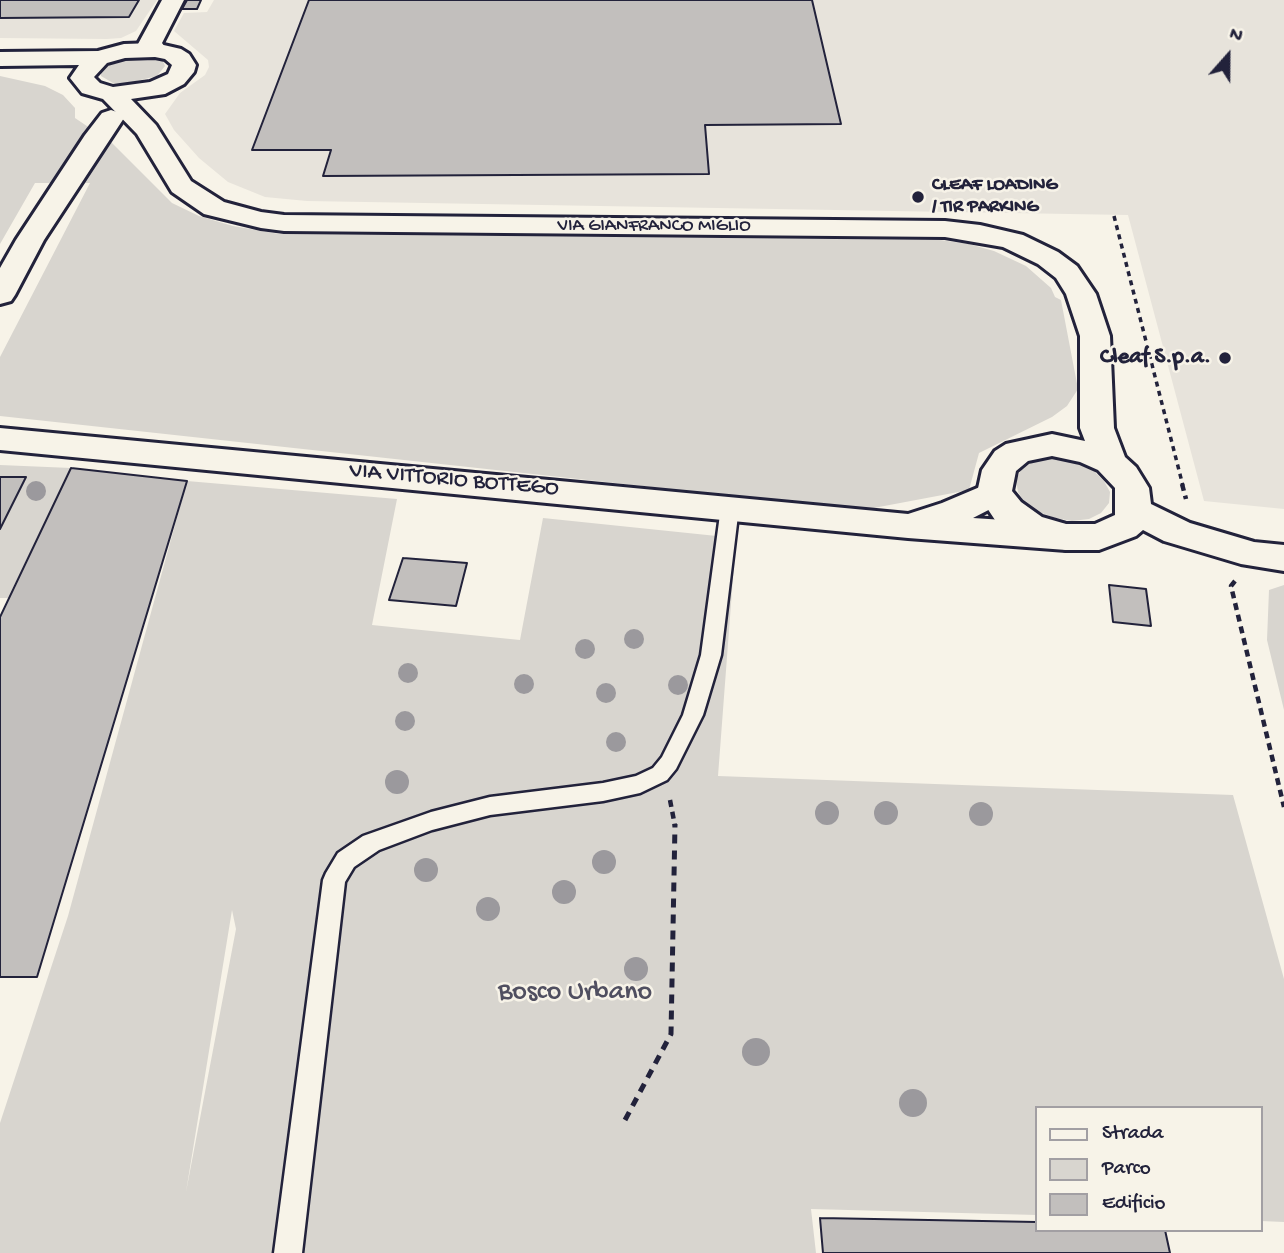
<!DOCTYPE html>
<html>
<head>
<meta charset="utf-8">
<style>
	body { margin:0 }
	#map { position:relative; width:1284px; height:1253px; overflow:hidden; background:#f7f3e8; font-family:"Gochi Hand",sans-serif }
	canvas { display:block }
	.legend { position:absolute; left:1035px; top:1106px; width:228px; height:126px; box-sizing:border-box; background:#f7f3e8; border:2px solid #a29fa3; margin:0; padding:9px 12px; list-style:none; font-size:21px; color:#22223b }
	.legend li { display:flex; align-items:center; gap:14px; height:35px }
	.legend b { width:35px; border:2px solid #a29fa3 }
	.north { position:absolute; left:1193px; top:21px; width:70px; height:70px; -webkit-text-stroke:5px #f7f3e8; paint-order:stroke; rotate:21deg; font-size:19px; font-weight:700; line-height:28px; text-align:center; color:#22223b }
	.north::after { content:''; display:block; margin:auto; width:24px; height:32px; background:#22223b; clip-path:polygon(50% 0,100% 100%,50% 72%,0 100%) }
</style>
</head>
<body>
<div id="map">
<canvas width="1284" height="1253"></canvas>
<ul class="legend">
<li><b style="height:9px;background:#f7f3e8"></b>Strada</li>
<li><b style="height:19px;background:#d8d5cf"></b>Parco</li>
<li><b style="height:19px;background:#c2bfbd"></b>Edificio</li>
</ul>
<div class="north">N</div>
</div>
<script>
const ctx = document.querySelector('canvas').getContext('2d');
ctx.lineJoin = 'round';
function paint(path, color) {
  ctx.fillStyle = color;
  ctx.fill(path, 'evenodd');
}
function shape(rows) {
  const path = new Path2D();
  for (const r of rows) {
    path.moveTo(r[0], r[1]);
    for (let i = 2; i < r.length; i += 2) path.lineTo(r[i], r[i + 1]);
  }
  return path;
}
function strokePath(path, color, width, dash) {
  ctx.strokeStyle = color;
  ctx.lineWidth = width;
  ctx.lineCap = dash ? 'butt' : 'round';
  ctx.setLineDash(dash || []);
  ctx.stroke(path);
}
function label(font, color, halo, rows, align = 'center') {
  ctx.font = font + ' "Gochi Hand",sans-serif';
  ctx.lineWidth = 5;
  ctx.setLineDash([]);
  ctx.textBaseline = 'middle';
  ctx.strokeStyle = halo;
  ctx.fillStyle = color;
  for (const [text, x, y, turn = 0] of rows) {
    ctx.save();
    ctx.translate(x, y);
    ctx.rotate((+turn || 0) * Math.PI / 180);
    ctx.textAlign = isNaN(turn) ? turn : align;
    if (halo) ctx.strokeText(text, 0, 0);
    ctx.fillText(text, 0, 0);
    ctx.restore();
  }
}
paint(shape([
	[0,0,157,0,136,31,121,38,107,39,0,38],
	[214,0,1284,0,1284,509,1204,501,1128,215,307,201,265,197,228,182,199,158,174,130,165,114,180,93,205,75,209,67,208,60,174,31,184,13,207,12]
]), '#e7e3db');
paint(shape([
	[146,56,163,61,165,66,157,76,124,84,113,83,101,76,101,71,113,61],
	[0,76,45,86,63,95,75,108,75,118,112,143,172,203,199,216,233,226,279,234,940,240,969,244,994,251,1026,266,1051,288,1055,297,1061,300,1078,389,1067,406,1052,417,979,453,969,490,863,510,0,416,0,357,90,183,35,183,0,244],
	[1046,459,1062,459,1079,464,1094,471,1104,481,1110,492,1109,503,1101,513,1089,519,1072,521,1055,518,1039,512,1025,503,1018,492,1016,480,1021,470,1031,463],
	[0,465,71,468,8,598,0,598],
	[187,481,397,499,372,625,520,640,543,518,736,538,718,776,1233,795,1284,979,1284,1222,1261,1221,1261,1108,1037,1108,1037,1215,811,1209,816,1253,0,1253,0,1123,68,916],
	[232,910,236,929,186,1192],
	[1284,585,1284,710,1267,640,1269,590]
]), '#d8d5cf');
const building = shape([
	[0,0,139,0,129,17,0,18,0,0],
	[187,0,201,0,197,9,182,9,187,0],
	[309,0,812,0,841,124,705,125,709,174,323,176,331,150,252,150,309,0],
	[71,468,187,481,37,977,0,977,0,617,71,468],
	[0,477,26,477,0,529,0,477],
	[403,558,467,563,456,606,389,600,403,558],
	[1109,585,1146,589,1151,626,1113,622,1109,585],
	[820,1218,1037,1222,1037,1230,1165,1230,1170,1253,823,1253,820,1218]
]);
paint(building, '#c2bfbd');
strokePath(building, '#22223b', 2);
const lane = shape([
	[730,501,739,507,721,655,703,715,676,769,667,780,640,793,603,801,490,815,432,830,379,850,354,867,345,882,302,1253,274,1253,323,880,326,873,338,853,363,836,431,812,490,797,603,783,636,776,653,768,662,757,683,715,701,655,721,507,730,501]
]);
const street = shape([
	[162,0,184,0,162,43,167,50,163,55,155,57,147,55,138,44,162,0],
	[111,110,120,113,124,118,44,240,15,295,11,301,0,304,0,268,16,240,85,135,102,113,111,110],
	[0,428,908,514,942,503,994,481,1006,485,1011,493,1006,501,973,518,1066,524,1079,528,1084,537,1079,546,1066,550,908,538,0,450,0,428]
]);
const secondary = shape([
	[155,43,181,49,189,54,196,65,194,72,184,84,165,94,131,99,156,125,191,181,224,202,261,212,284,215,945,221,980,225,1023,235,1058,252,1077,266,1096,294,1110,336,1114,428,1125,457,1136,467,1149,488,1151,504,1190,523,1254,542,1284,545,1284,571,1241,564,1164,541,1143,530,1136,536,1099,550,1066,550,1016,535,995,520,977,493,982,470,995,451,1006,444,1052,434,1085,441,1080,428,1080,336,1066,294,1056,278,1038,264,1003,247,945,237,284,231,261,228,204,214,172,192,137,134,103,99,82,93,70,78,79,65,0,66,0,52,98,51,124,44,155,43],
	[155,57,165,59,172,65,168,74,150,82,113,87,100,83,94,77,107,63,125,58,155,57],
	[1052,456,1080,462,1098,470,1115,488,1115,515,1095,524,1066,524,1042,517,1021,502,1012,491,1016,471,1028,461,1052,456]
]);
strokePath(lane, '#22223b', 5);
strokePath(street, '#22223b', 6);
strokePath(secondary, '#22223b', 6);
strokePath(shape([
	[1114,216,1183,486]
]), '#22223b', 3.5, [5, 4.5]);
strokePath(shape([
	[1182,484,1186,499],
	[1235,581,1231,586,1284,807],
	[670,800,675,826]
]), '#22223b', 4.5, [7, 5]);
strokePath(shape([
	[625,1120,671,1034,675,824]
]), '#22223b', 5, [9, 7]);
paint(lane, '#f7f3e8');
paint(street, '#f7f3e8');
paint(secondary, '#f7f3e8');
ctx.fillStyle = '#9b999d';
for (const [x, y, r] of [
	[36,491,10],
	[634,639,10],
	[585,649,10],
	[408,673,10],
	[524,684,10],
	[678,685,10],
	[606,693,10],
	[405,721,10],
	[616,742,10],
	[397,782,12],
	[827,813,12],
	[886,813,12],
	[981,814,12],
	[604,862,12],
	[426,870,12],
	[564,892,12],
	[488,909,12],
	[636,969,12],
	[756,1052,14],
	[913,1103,14]
]) {
  ctx.beginPath();
  ctx.arc(x, y, r, 0, 2 * Math.PI);
  ctx.fill();
}
for (const [x, y, r, color] of [
	[918,197,7,"#22223b"],
	[1225,358,7,"#22223b"]
]) {
  const dot = new Path2D();
  dot.arc(x, y, r, 0, 2 * Math.PI);
  ctx.fillStyle = color;
  ctx.fill(dot);
  strokePath(dot, '#f7f3e8', 2.5);
}
label('bold 19px', '#22223b', '#f7f3e8', [
	["CLEAF LOADING",932,186],
	["/ TIR PARKING",932,208]
], 'left');
label('19px', '#22223b', '#f7f3e8', [
	["VIA GIANFRANCO MIGLIO",654,227]
]);
label('bold 23px', '#22223b', '#f7f3e8', [
	["Cleaf S.p.a.",1211,358]
], 'right');
label('23px', '#22223b', '#f7f3e8', [
	["VIA VITTORIO BOTTEGO",454,481,5]
]);
label('28px', '#504f60', '#f7f3e8', [
	["Bosco Urbano",575,994]
]);
</script>
</body>
</html>
